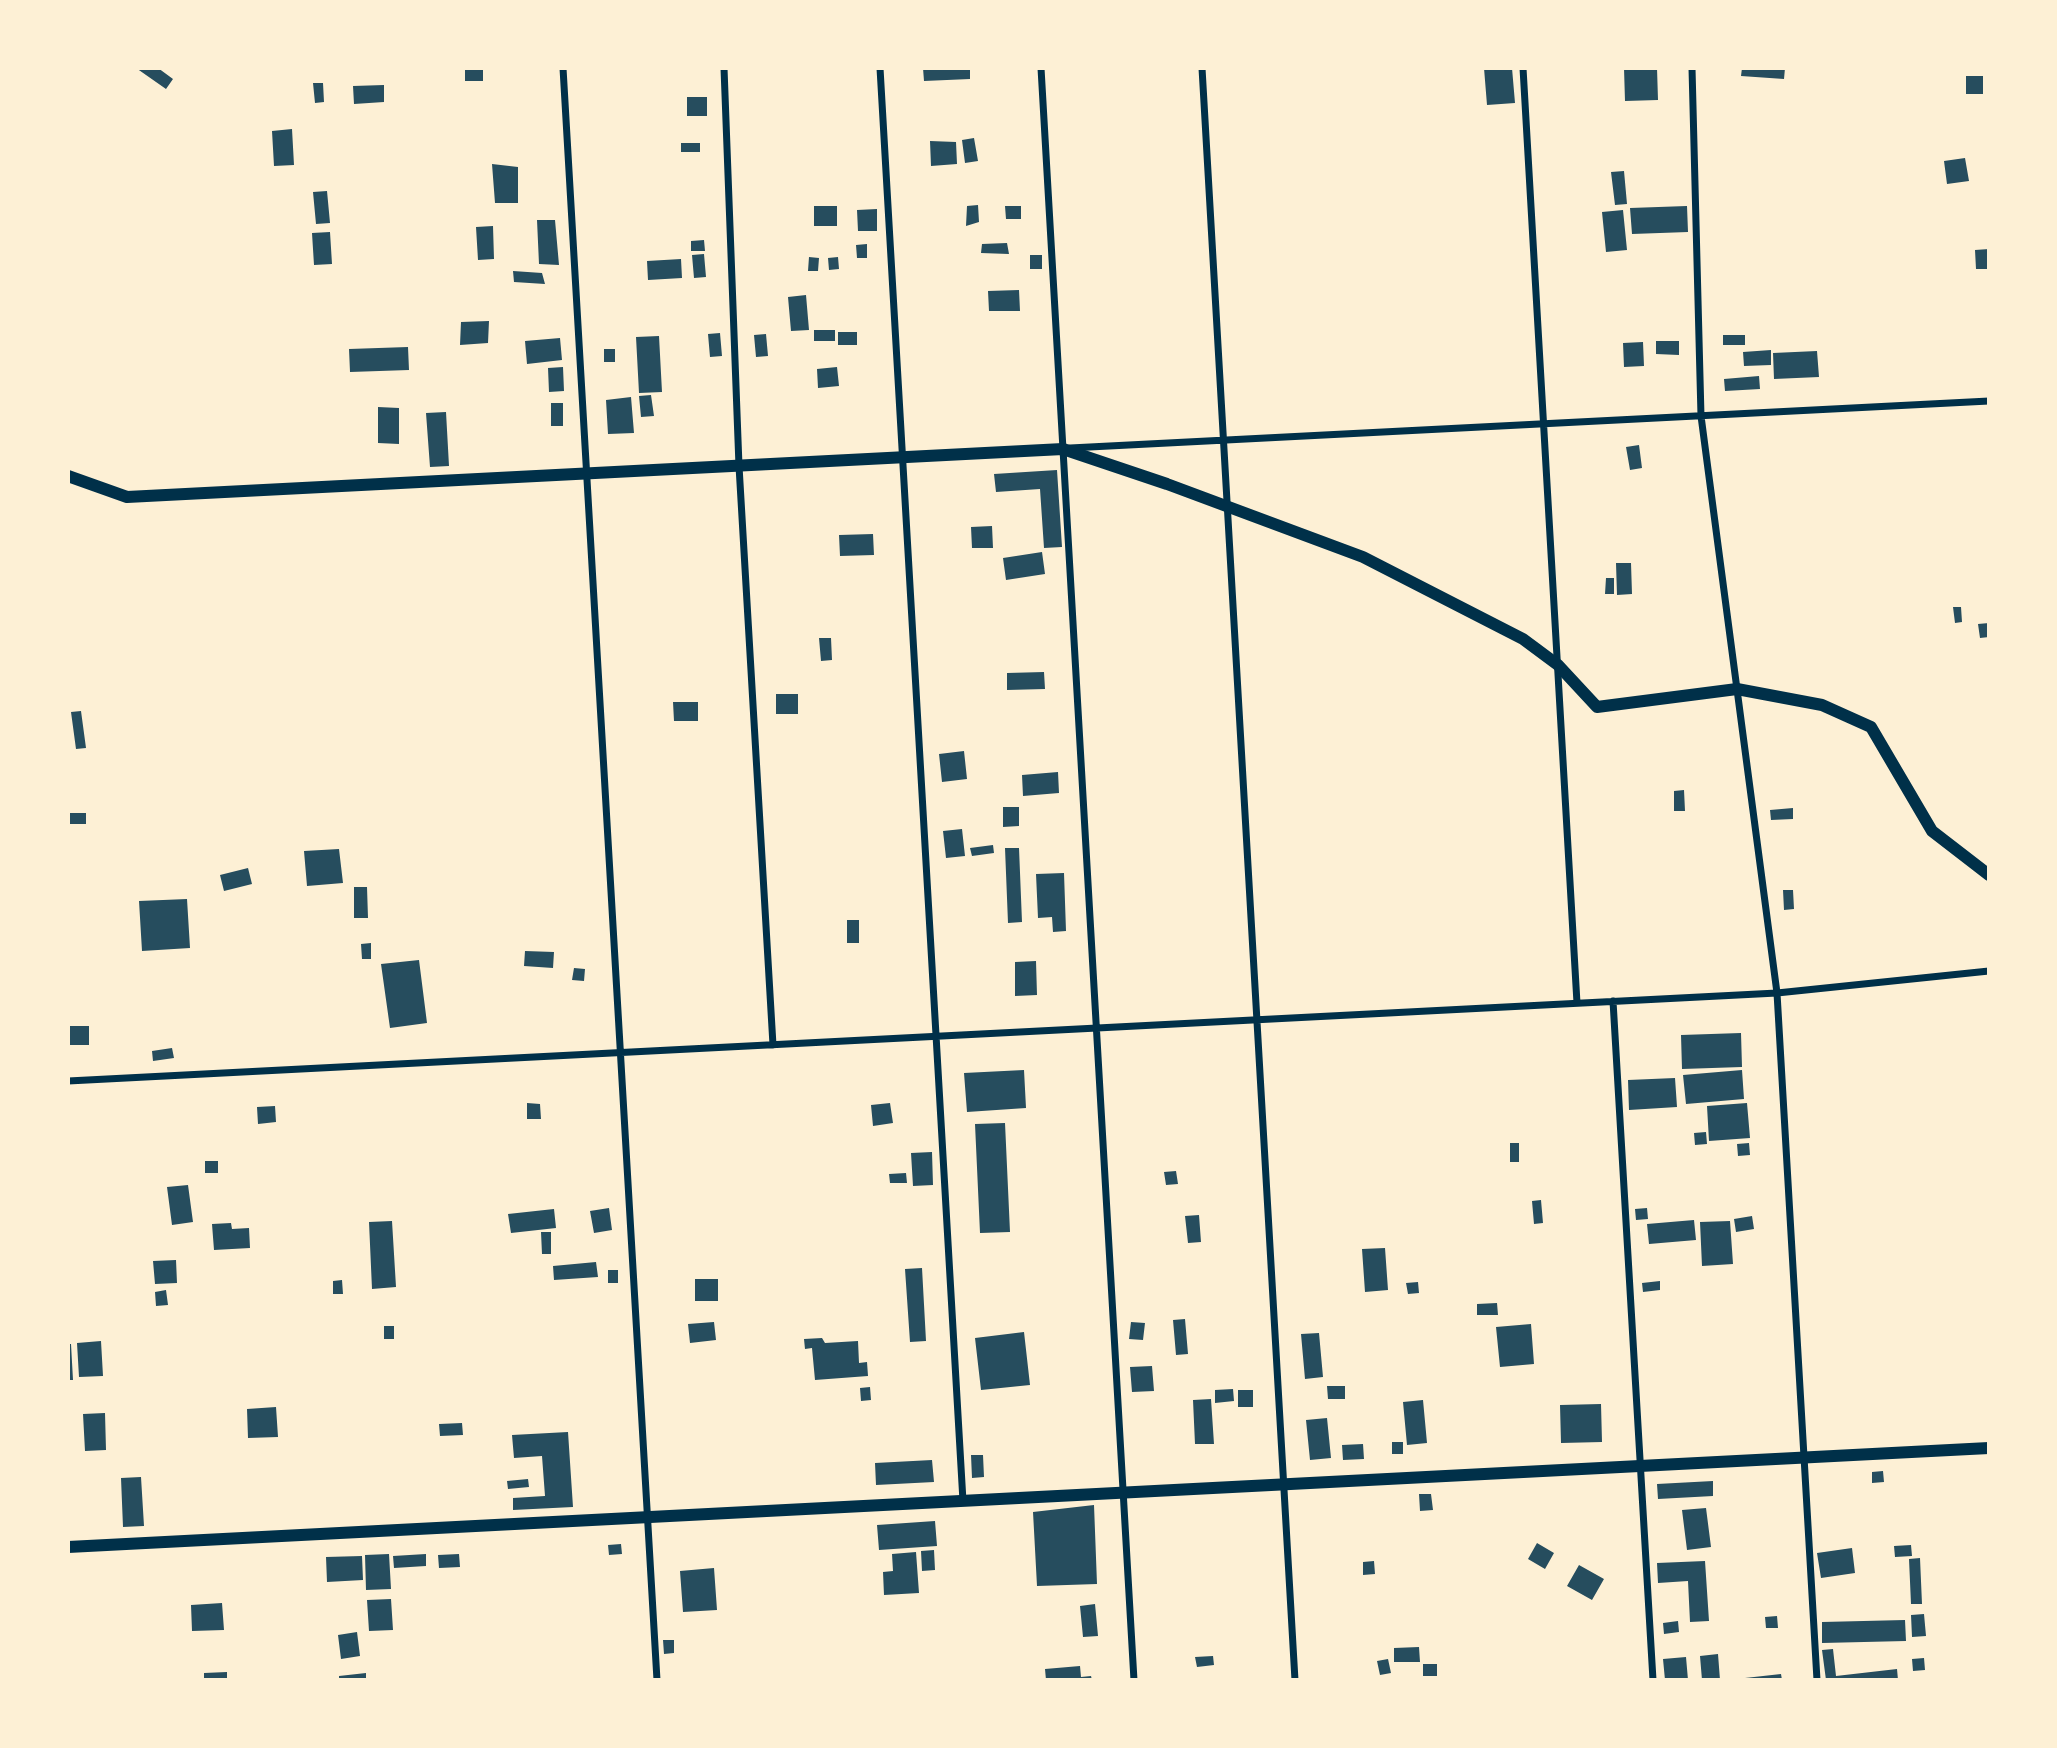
<!DOCTYPE html>
<html>
<head>
<meta charset="utf-8">
<style>
	body { margin:0 }
	#map { position:relative; width:2057px; height:1748px; overflow:hidden; background:#fdf0d5; font-family:"Source Sans 3",sans-serif }
	canvas { display:block }
	.frame { position:absolute; inset:0; border:70px solid #fdf0d5; pointer-events:none }
</style>
</head>
<body>
<div id="map">
<canvas width="2057" height="1748"></canvas>
<div class="frame"></div>
</div>
<script>
const ctx = document.querySelector('canvas').getContext('2d');
ctx.lineJoin = 'round';
function paint(path, color) {
  ctx.fillStyle = color;
  ctx.fill(path, 'evenodd');
}
function shape(rows) {
  const path = new Path2D();
  for (const r of rows) {
    path.moveTo(r[0], r[1]);
    for (let i = 2; i < r.length; i += 2) path.lineTo(r[i], r[i + 1]);
  }
  return path;
}
function strokePath(path, color, width, dash) {
  ctx.strokeStyle = color;
  ctx.lineWidth = width;
  ctx.lineCap = dash ? 'butt' : 'round';
  ctx.setLineDash(dash || []);
  ctx.stroke(path);
}
paint(shape([
	[136,68,158,68,173,79,166,89],
	[465,68,483,68,483,81,465,81],
	[923,68,970,68,970,79,924,81],
	[1484,68,1512,68,1515,103,1487,105],
	[1624,68,1657,68,1658,100,1625,101],
	[1742,68,1785,68,1784,79,1741,76],
	[1966,76,1983,76,1983,94,1966,94],
	[313,83,323,83,324,102,315,103],
	[384,85,384,102,354,104,353,86],
	[687,97,707,97,707,116,687,116],
	[292,129,294,165,274,166,272,131],
	[974,138,978,161,965,163,962,140],
	[930,141,956,142,957,164,931,166],
	[681,143,700,143,700,152,681,152],
	[1965,158,1969,181,1947,184,1944,161],
	[492,164,518,167,518,203,495,203],
	[1624,171,1627,204,1615,205,1611,172],
	[327,191,330,223,316,224,313,192],
	[978,205,979,222,966,226,967,206],
	[814,206,837,206,837,226,814,226],
	[1005,206,1021,206,1021,219,1006,219],
	[1687,206,1688,232,1632,234,1630,208],
	[877,209,877,231,858,231,857,210],
	[1623,210,1627,250,1606,252,1602,212],
	[537,220,555,220,559,265,539,264],
	[493,226,494,259,478,260,476,227],
	[330,232,332,264,314,265,312,233],
	[704,240,705,251,691,251,691,241],
	[1007,243,1009,254,981,253,982,244],
	[867,244,867,258,857,258,856,245],
	[1989,249,1989,269,1976,269,1975,250],
	[704,254,706,277,694,278,692,255],
	[1030,255,1042,255,1042,269,1030,269],
	[809,257,819,258,818,271,808,271],
	[838,257,839,269,829,270,828,258],
	[681,259,682,278,648,280,647,261],
	[513,271,542,273,545,284,514,282],
	[1019,290,1020,311,989,311,988,291],
	[806,295,809,330,791,331,788,297],
	[489,321,488,343,460,345,461,322],
	[814,330,835,330,835,341,814,341],
	[838,332,857,332,857,345,838,345],
	[720,333,722,356,710,357,708,334],
	[766,334,768,356,756,357,754,335],
	[1723,335,1745,335,1745,345,1723,345],
	[659,336,662,392,639,393,636,337],
	[560,338,562,360,527,364,525,341],
	[1656,341,1679,341,1679,355,1656,354],
	[1643,342,1644,366,1624,367,1623,343],
	[408,347,409,370,350,372,349,349],
	[604,349,615,349,615,362,604,362],
	[1771,350,1771,365,1744,366,1743,352],
	[1817,351,1819,377,1774,379,1773,353],
	[563,367,564,391,549,392,548,368],
	[837,367,839,386,818,388,817,369],
	[1759,376,1760,389,1725,391,1724,379],
	[651,395,654,416,641,417,639,396],
	[631,397,634,433,608,434,606,400],
	[551,403,563,403,563,426,551,426],
	[378,407,399,408,399,444,378,443],
	[446,412,449,466,430,467,426,413],
	[1639,445,1642,468,1630,470,1626,447],
	[1057,470,1062,547,1044,548,1040,489,996,492,994,474],
	[992,526,993,548,972,548,971,527],
	[873,534,874,555,840,556,839,535],
	[1042,552,1045,574,1006,580,1003,558],
	[1616,563,1631,563,1632,594,1617,595],
	[1606,578,1614,578,1614,594,1605,594],
	[1953,607,1961,607,1962,622,1955,623],
	[1989,623,1989,637,1980,638,1978,624],
	[819,638,831,638,832,660,821,661],
	[1044,672,1045,689,1007,690,1007,673],
	[776,694,798,694,798,714,776,714],
	[673,702,698,702,698,721,674,721],
	[81,711,86,748,76,749,71,712],
	[964,751,967,779,942,782,939,754],
	[1058,772,1059,793,1023,796,1022,775],
	[1684,790,1685,811,1674,811,1674,791],
	[1003,807,1019,807,1019,826,1003,827],
	[1793,808,1793,819,1771,820,1770,810],
	[68,813,86,813,86,824,68,824],
	[962,829,965,856,946,858,943,831],
	[993,845,994,853,972,856,970,848],
	[1005,848,1019,848,1022,922,1008,923],
	[339,849,343,883,307,886,304,851],
	[248,868,252,884,224,891,220,875],
	[1064,873,1066,931,1053,932,1052,917,1038,918,1036,874],
	[354,887,367,887,368,918,354,918],
	[1783,890,1793,890,1794,909,1784,910],
	[187,899,190,948,142,951,139,901],
	[847,920,859,920,859,943,847,943],
	[371,943,371,959,362,959,361,944],
	[525,951,554,952,553,968,524,966],
	[419,960,427,1023,390,1028,381,964],
	[1036,961,1037,995,1015,996,1015,962],
	[574,968,585,969,584,981,572,980],
	[68,1026,89,1026,89,1045,68,1045],
	[1741,1033,1742,1067,1682,1069,1681,1035],
	[172,1048,174,1058,153,1061,152,1051],
	[1024,1070,1026,1108,967,1112,964,1073],
	[1742,1070,1744,1099,1686,1104,1683,1075],
	[1675,1078,1677,1107,1629,1110,1628,1080],
	[527,1103,540,1104,541,1119,527,1119],
	[890,1103,893,1123,873,1126,871,1105],
	[1747,1103,1750,1138,1709,1141,1707,1106],
	[275,1106,276,1122,258,1124,257,1107],
	[1005,1123,1010,1232,980,1233,975,1124],
	[1706,1132,1707,1144,1695,1145,1694,1133],
	[1510,1143,1519,1143,1519,1162,1510,1162],
	[1749,1143,1750,1155,1738,1156,1737,1144],
	[932,1152,933,1185,913,1186,911,1153],
	[205,1161,218,1161,218,1173,205,1173],
	[1176,1171,1178,1184,1166,1185,1164,1172],
	[906,1173,907,1183,890,1183,889,1174],
	[188,1185,193,1222,172,1225,167,1187],
	[1541,1200,1543,1223,1534,1224,1532,1201],
	[609,1208,612,1230,594,1233,590,1211],
	[1647,1208,1648,1219,1636,1220,1635,1209],
	[554,1209,556,1228,511,1233,508,1214],
	[1199,1215,1201,1242,1188,1243,1185,1216],
	[1752,1216,1754,1229,1736,1232,1734,1219],
	[1694,1220,1696,1240,1649,1244,1647,1224],
	[392,1221,396,1287,372,1289,369,1222],
	[1730,1221,1733,1264,1702,1266,1700,1222],
	[231,1223,232,1229,249,1228,250,1248,214,1250,212,1224],
	[541,1232,551,1232,551,1254,542,1254],
	[1385,1248,1388,1290,1365,1292,1362,1249],
	[176,1260,177,1283,155,1284,153,1261],
	[596,1262,598,1277,554,1280,553,1266],
	[922,1268,926,1341,910,1342,905,1269],
	[608,1270,618,1270,618,1283,608,1283],
	[695,1279,718,1279,718,1301,695,1301],
	[342,1280,343,1294,333,1294,333,1281],
	[1660,1281,1660,1290,1643,1292,1642,1283],
	[1418,1282,1419,1293,1408,1294,1406,1283],
	[166,1290,168,1305,156,1306,155,1292],
	[1497,1303,1498,1315,1477,1315,1477,1304],
	[1185,1319,1188,1354,1176,1355,1173,1320],
	[714,1322,716,1340,690,1343,688,1324],
	[1131,1322,1145,1323,1143,1340,1129,1339],
	[1531,1324,1534,1364,1500,1367,1496,1327],
	[384,1326,394,1326,394,1339,384,1339],
	[1024,1332,1030,1385,981,1390,975,1338],
	[1319,1333,1323,1377,1305,1379,1301,1334],
	[822,1338,825,1343,858,1341,859,1363,867,1362,868,1376,815,1380,812,1348,805,1349,804,1339],
	[101,1341,103,1376,79,1377,77,1343],
	[68,1344,71,1344,73,1380,68,1380],
	[1152,1366,1154,1391,1132,1392,1130,1367],
	[1327,1386,1345,1386,1345,1399,1328,1399],
	[870,1387,871,1400,861,1401,860,1388],
	[1233,1389,1234,1401,1215,1403,1215,1390],
	[1238,1390,1253,1390,1253,1407,1238,1407],
	[1211,1399,1214,1444,1195,1444,1193,1400],
	[1423,1400,1427,1443,1407,1445,1403,1402],
	[1601,1404,1602,1442,1561,1443,1560,1405],
	[276,1407,278,1437,248,1438,247,1409],
	[105,1413,106,1450,85,1451,83,1414],
	[1327,1418,1331,1458,1310,1460,1306,1420],
	[462,1423,463,1435,440,1436,439,1424],
	[568,1432,573,1507,513,1510,513,1498,545,1496,542,1456,514,1458,512,1435],
	[1392,1442,1403,1442,1403,1454,1392,1454],
	[1363,1444,1364,1459,1343,1460,1342,1445],
	[971,1455,983,1455,984,1477,972,1478],
	[932,1460,934,1482,876,1485,875,1463],
	[1883,1471,1884,1482,1872,1483,1872,1472],
	[141,1477,144,1526,123,1527,121,1478],
	[528,1479,529,1487,508,1489,507,1481],
	[1713,1481,1713,1496,1658,1499,1657,1484],
	[1419,1494,1431,1494,1433,1510,1420,1511],
	[1094,1505,1097,1584,1037,1586,1033,1512],
	[1706,1508,1711,1547,1687,1550,1682,1510],
	[935,1521,937,1546,879,1550,877,1525],
	[1537,1543,1554,1553,1545,1569,1528,1559],
	[621,1544,622,1554,609,1555,608,1545],
	[1911,1545,1912,1556,1895,1557,1894,1546],
	[1852,1548,1855,1573,1821,1578,1817,1553],
	[934,1550,935,1570,922,1571,921,1551],
	[916,1552,919,1593,884,1595,883,1572,893,1571,892,1554],
	[389,1554,391,1589,366,1590,365,1555],
	[426,1554,426,1566,394,1568,393,1556],
	[459,1554,460,1567,439,1568,438,1555],
	[362,1556,363,1580,327,1582,326,1557],
	[1920,1558,1922,1604,1911,1604,1909,1559],
	[1374,1561,1375,1574,1363,1575,1363,1562],
	[1705,1561,1709,1621,1690,1622,1688,1581,1658,1583,1657,1563],
	[1579,1565,1604,1579,1592,1600,1567,1586],
	[714,1568,717,1610,683,1612,680,1571],
	[391,1599,393,1630,369,1631,367,1600],
	[222,1603,224,1630,192,1631,191,1605],
	[1095,1604,1098,1636,1083,1637,1080,1606],
	[1924,1614,1926,1636,1912,1637,1911,1615],
	[1777,1616,1778,1628,1766,1628,1765,1617],
	[1905,1620,1906,1641,1822,1643,1822,1622],
	[1678,1621,1679,1632,1664,1634,1663,1623],
	[357,1632,360,1656,341,1659,338,1635],
	[663,1640,674,1640,674,1653,664,1654],
	[1419,1647,1420,1662,1394,1662,1394,1648],
	[1833,1649,1836,1676,1897,1669,1898,1680,1826,1680,1822,1650],
	[1718,1654,1720,1680,1702,1680,1700,1656],
	[1213,1656,1214,1665,1197,1667,1195,1657],
	[1686,1657,1688,1680,1665,1680,1663,1659],
	[1924,1658,1925,1670,1913,1671,1912,1659],
	[1388,1659,1391,1673,1380,1675,1377,1661],
	[1423,1664,1437,1664,1437,1676,1423,1676],
	[1080,1666,1081,1677,1091,1676,1092,1680,1046,1680,1045,1669],
	[227,1672,227,1680,204,1680,204,1673],
	[366,1673,366,1680,339,1680,339,1676],
	[1781,1674,1782,1680,1746,1680,1745,1678]
]), '#264d5e');
strokePath(shape([
	[563,68,657,1680],
	[724,68,739,466,773,1045],
	[880,68,963,1501],
	[1041,68,1134,1680],
	[1202,68,1295,1680],
	[1523,68,1577,1003],
	[1692,68,1701,416,1777,993,1817,1680],
	[1070,448,1989,401],
	[1613,1001,1653,1680],
	[68,1081,1777,993,1989,971]
]), '#003049', 7);
strokePath(shape([
	[68,476,127,497,1063,449,1167,484,1363,557,1523,639,1558,665,1597,707,1737,689,1822,705,1871,727,1932,831,1989,875],
	[68,1547,1989,1448]
]), '#003049', 12);
</script>
</body>
</html>
